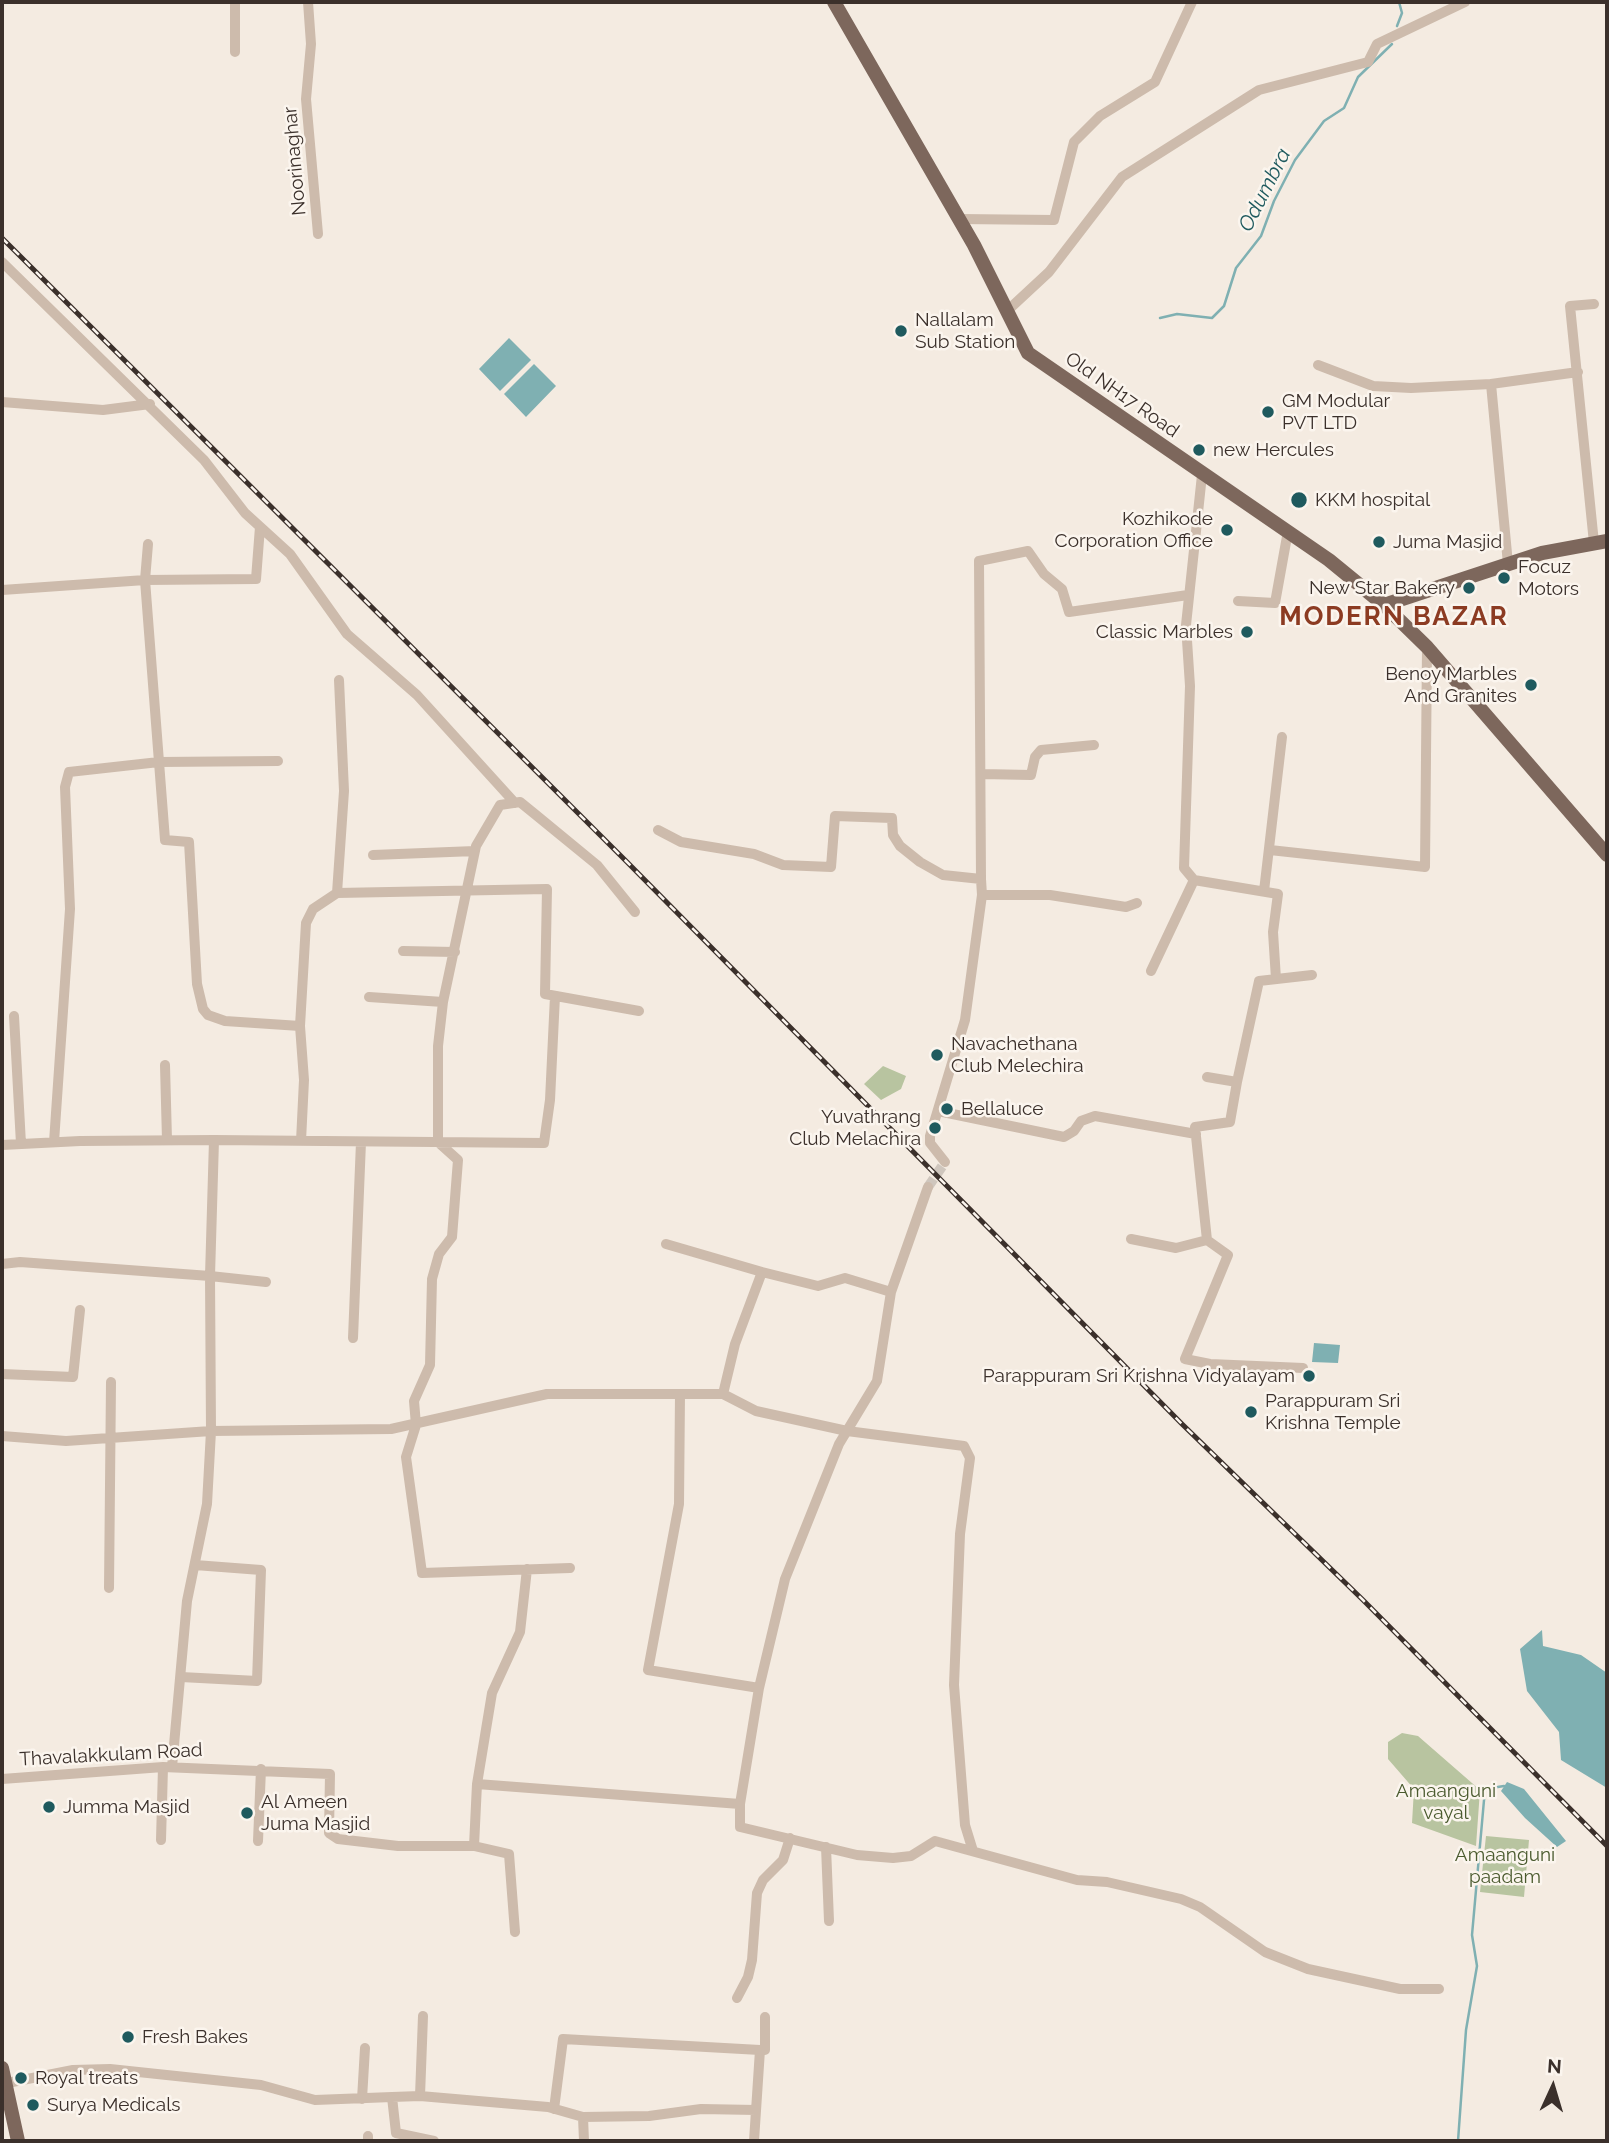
<!DOCTYPE html>
<html>
<head>
<meta charset="utf-8">
<style>
	body { margin:0 }
	#map { position:relative; width:1609px; height:2143px; overflow:hidden; background:#f4ebe1; font-family:Raleway,sans-serif }
	canvas { display:block }
	.frame { position:absolute; inset:0; border:4px solid #3b302b; pointer-events:none }
	.north { position:absolute; left:1518px; top:2052px; width:70px; height:70px; -webkit-text-stroke:5px #fbf5ee; paint-order:stroke; rotate:4deg; font-size:19px; font-weight:700; line-height:28px; text-align:center; color:#3b302b }
	.north::after { content:''; display:block; margin:auto; width:24px; height:32px; background:#3b302b; clip-path:polygon(50% 0,100% 100%,50% 72%,0 100%) }
</style>
</head>
<body>
<div id="map">
<canvas width="1609" height="2143"></canvas>
<div class="frame"></div>
<div class="north">N</div>
</div>
<script>
const ctx = document.querySelector('canvas').getContext('2d');
ctx.lineJoin = 'round';
function paint(path, color) {
  ctx.fillStyle = color;
  ctx.fill(path, 'evenodd');
}
function shape(rows) {
  const path = new Path2D();
  for (const r of rows) {
    path.moveTo(r[0], r[1]);
    for (let i = 2; i < r.length; i += 2) path.lineTo(r[i], r[i + 1]);
  }
  return path;
}
function strokePath(path, color, width, dash) {
  ctx.strokeStyle = color;
  ctx.lineWidth = width;
  ctx.lineCap = dash ? 'butt' : 'round';
  ctx.setLineDash(dash || []);
  ctx.stroke(path);
}
function label(font, color, halo, rows, align = 'center') {
  ctx.font = font + ' Raleway,sans-serif';
  ctx.lineWidth = 5;
  ctx.setLineDash([]);
  ctx.textBaseline = 'middle';
  ctx.strokeStyle = halo;
  ctx.fillStyle = color;
  for (const [text, x, y, turn = 0] of rows) {
    ctx.save();
    ctx.translate(x, y);
    ctx.rotate((+turn || 0) * Math.PI / 180);
    ctx.textAlign = isNaN(turn) ? turn : align;
    if (halo) ctx.strokeText(text, 0, 0);
    ctx.fillText(text, 0, 0);
    ctx.restore();
  }
}
paint(shape([
	[883,1066,906,1076,901,1089,881,1100,864,1084],
	[1402,1733,1418,1736,1480,1790,1476,1846,1412,1823,1414,1789,1388,1759,1388,1742],
	[1486,1836,1529,1840,1524,1897,1480,1892]
]), '#b8c4a0');
paint(shape([
	[509,338,531,360,500,391,479,369],
	[534,364,556,386,526,417,504,394],
	[1314,1343,1340,1345,1338,1363,1312,1362],
	[1542,1630,1543,1646,1581,1655,1607,1673,1607,1788,1561,1760,1559,1732,1527,1691,1520,1649],
	[1507,1782,1524,1789,1566,1841,1557,1847,1525,1818,1501,1791]
]), '#7fb0b2');
strokePath(shape([
	[1397,26,1402,13,1399,2],
	[1160,318,1177,314,1212,318,1224,306,1236,268,1261,236,1274,201,1295,160,1324,121,1344,108,1358,77,1392,44],
	[1458,2141,1466,2030,1477,1966,1472,1935,1485,1789,1504,1786]
]), '#7fb0b2', 2.5);
strokePath(shape([
	[928,1187,945,1162]
]), '#cfc6bd', 10, [10, 5]);
strokePath(shape([
	[308,2,311,44,306,99,318,234],
	[235,52,235,2],
	[959,219,1054,220,1074,142,1100,116,1155,82,1192,2],
	[2,262,204,460,245,513,290,554,347,634,417,695,515,803],
	[1594,304,1570,306,1594,543],
	[1007,311,1049,272,1122,177,1259,90,1368,62,1377,44,1465,2],
	[1318,365,1373,386,1411,388,1491,384],
	[2,402,103,410,150,404],
	[148,544,145,580,165,840,189,842,197,984,203,1009,208,1015,225,1021,300,1026],
	[1508,564,1491,384,1578,372],
	[2,590,145,580,256,579,260,527],
	[1238,601,1275,603,1288,531],
	[982,774,1031,775,1035,757,1041,750,1094,745],
	[658,830,681,842,754,854,783,865,831,867,835,816,892,818,893,835,900,846,920,862,943,875,981,879,982,895,965,1020,930,1136,930,1143,945,1162],
	[1270,850,1425,867,1427,647],
	[373,855,475,851],
	[981,879,979,561,1028,551,1044,574,1062,589,1069,612,1188,595],
	[1194,880,1278,894,1273,932,1276,979],
	[1264,891,1282,737],
	[337,893,344,791,339,680],
	[982,895,1050,895,1126,907,1137,903],
	[403,951,455,952],
	[1151,971,1194,880,1184,868,1190,686,1186,625,1202,475],
	[369,997,443,1002],
	[14,1016,21,1144],
	[165,1065,167,1140],
	[1207,1077,1237,1082,1259,981,1312,975],
	[938,1111,1064,1137,1074,1131,1081,1121,1095,1116,1196,1134],
	[214,1140,544,1143,550,1100,555,996],
	[301,1141,304,1080,300,1026,306,923,313,909,337,893,547,889,545,994,639,1011],
	[54,1142,70,909,65,787,69,772,159,762,278,761],
	[2,1145,80,1141,214,1140,210,1276,20,1262,2,1264],
	[1131,1239,1176,1248,1207,1240,1228,1255,1185,1359,1210,1364,1303,1368],
	[1207,1240,1195,1127,1230,1122,1237,1082],
	[666,1244,762,1272],
	[891,1292,877,1381,839,1444,785,1579,759,1688,740,1804,740,1827,857,1855,893,1858,911,1856,935,1841,1077,1880,1107,1882,1181,1899,1200,1907,1265,1952,1308,1969,1400,1989,1439,1989],
	[353,1338,361,1142],
	[2,1374,73,1377,80,1310],
	[680,1394,679,1504,648,1670,759,1688],
	[723,1394,735,1344,762,1272,818,1286,845,1278,891,1292,928,1187],
	[2,1436,66,1441,211,1431,391,1429,547,1394,723,1394,756,1411,847,1431,964,1446,970,1458,960,1534,954,1685,965,1825,973,1851],
	[570,1568,422,1573,406,1457,416,1425,414,1401,430,1365,432,1279,439,1254,452,1237,458,1160,438,1142,438,1046,443,1002,476,846,500,805,520,802,536,815,597,865,635,912],
	[109,1588,111,1382],
	[181,1677,257,1681,261,1570,195,1565],
	[172,1767,187,1601,207,1504,211,1431,210,1276,266,1282],
	[2,1779,163,1767,330,1774,329,1833,338,1839,398,1846,474,1846,509,1854,515,1932],
	[477,1784,740,1804],
	[161,1840,163,1767],
	[258,1841,261,1769],
	[474,1846,477,1784,492,1693,520,1632,527,1569],
	[826,1847,829,1921],
	[737,1998,748,1977,752,1960,757,1893,763,1880,783,1860,790,1838],
	[2,2084,73,2070,110,2069,261,2085,315,2100,392,2097,396,2133,434,2141],
	[420,2096,423,2016],
	[392,2097,420,2096,548,2107,583,2117,649,2116,701,2109,756,2110],
	[362,2099,365,2048],
	[554,2109,563,2039,760,2050],
	[583,2117,584,2141],
	[368,2136,368,2141],
	[754,2141,760,2050,765,2050,765,2017]
]), '#cdbbac', 10);
strokePath(shape([
	[834,2,974,245,1028,353,1329,560,1384,605,1427,647,1607,855],
	[1384,605,1542,553,1607,541],
	[2,2068,18,2141]
]), '#7d675c', 14);
const rail = shape([
	[2,238,627,862,1183,1425,1363,1600,1607,1846]
]);
strokePath(rail, '#3b302b', 5);
strokePath(rail, '#fbf5ee', 2.5, [8]);
for (const [x, y, r, color] of [
	[901,331,7,"#1f5a5e"],
	[1268,412,7,"#1f5a5e"],
	[1199,450,7,"#1f5a5e"],
	[1299,500,9,"#1f5a5e"],
	[1227,530,7,"#1f5a5e"],
	[1379,542,7,"#1f5a5e"],
	[1504,578,7,"#1f5a5e"],
	[1469,588,7,"#1f5a5e"],
	[1247,632,7,"#1f5a5e"],
	[1531,685,7,"#1f5a5e"],
	[937,1055,7,"#1f5a5e"],
	[947,1109,7,"#1f5a5e"],
	[935,1128,7,"#1f5a5e"],
	[1309,1376,7,"#1f5a5e"],
	[1251,1412,7,"#1f5a5e"],
	[49,1807,7,"#1f5a5e"],
	[247,1813,7,"#1f5a5e"],
	[128,2037,7,"#1f5a5e"],
	[21,2078,7,"#1f5a5e"],
	[33,2105,7,"#1f5a5e"]
]) {
  const dot = new Path2D();
  dot.arc(x, y, r, 0, 2 * Math.PI);
  ctx.fillStyle = color;
  ctx.fill(dot);
  strokePath(dot, '#fbf5ee', 2.5);
}
label('19px', '#3b302b', '#fbf5ee', [
	["Noorinaghar",295,161,-95],
	["Old NH17 Road",1122,395,35],
	["Thavalakkulam Road",111,1755,-3]
]);
label('19px', '#3b302b', '#fbf5ee', [
	["Nallalam",915,320],
	["Sub Station",915,342],
	["GM Modular",1282,401],
	["PVT LTD",1282,423],
	["new Hercules",1213,450],
	["KKM hospital",1315,500],
	["Kozhikode",1213,519,"right"],
	["Corporation Office",1213,541,"right"],
	["Juma Masjid",1393,542],
	["Focuz",1518,567],
	["Motors",1518,589],
	["New Star Bakery",1455,588,"right"],
	["Classic Marbles",1233,632,"right"],
	["Benoy Marbles",1517,674,"right"],
	["And Granites",1517,696,"right"],
	["Navachethana",951,1044],
	["Club Melechira",951,1066],
	["Bellaluce",961,1109],
	["Yuvathrang",921,1117,"right"],
	["Club Melachira",921,1139,"right"],
	["Parappuram Sri Krishna Vidyalayam",1295,1376,"right"],
	["Parappuram Sri",1265,1401],
	["Krishna Temple",1265,1423],
	["Al Ameen",261,1802],
	["Juma Masjid",261,1824],
	["Jumma Masjid",63,1807],
	["Fresh Bakes",142,2037],
	["Royal treats",35,2078],
	["Surya Medicals",47,2105]
], 'left');
label('19px', '#4a5a2e', '#fbf5ee', [
	["Amaanguni",1446,1791],
	["vayal",1446,1813],
	["Amaanguni",1505,1855],
	["paadam",1505,1877]
]);
label('italic 21px', '#1f5a5e', '#fbf5ee', [
	["Odumbra",1265,190,-63]
]);
ctx.letterSpacing = '2px';
label('bold 26px', '#8c3b22', '#fbf5ee', [
	["MODERN BAZAR",1394,617]
]);
ctx.letterSpacing = '0px';
</script>
</body>
</html>
